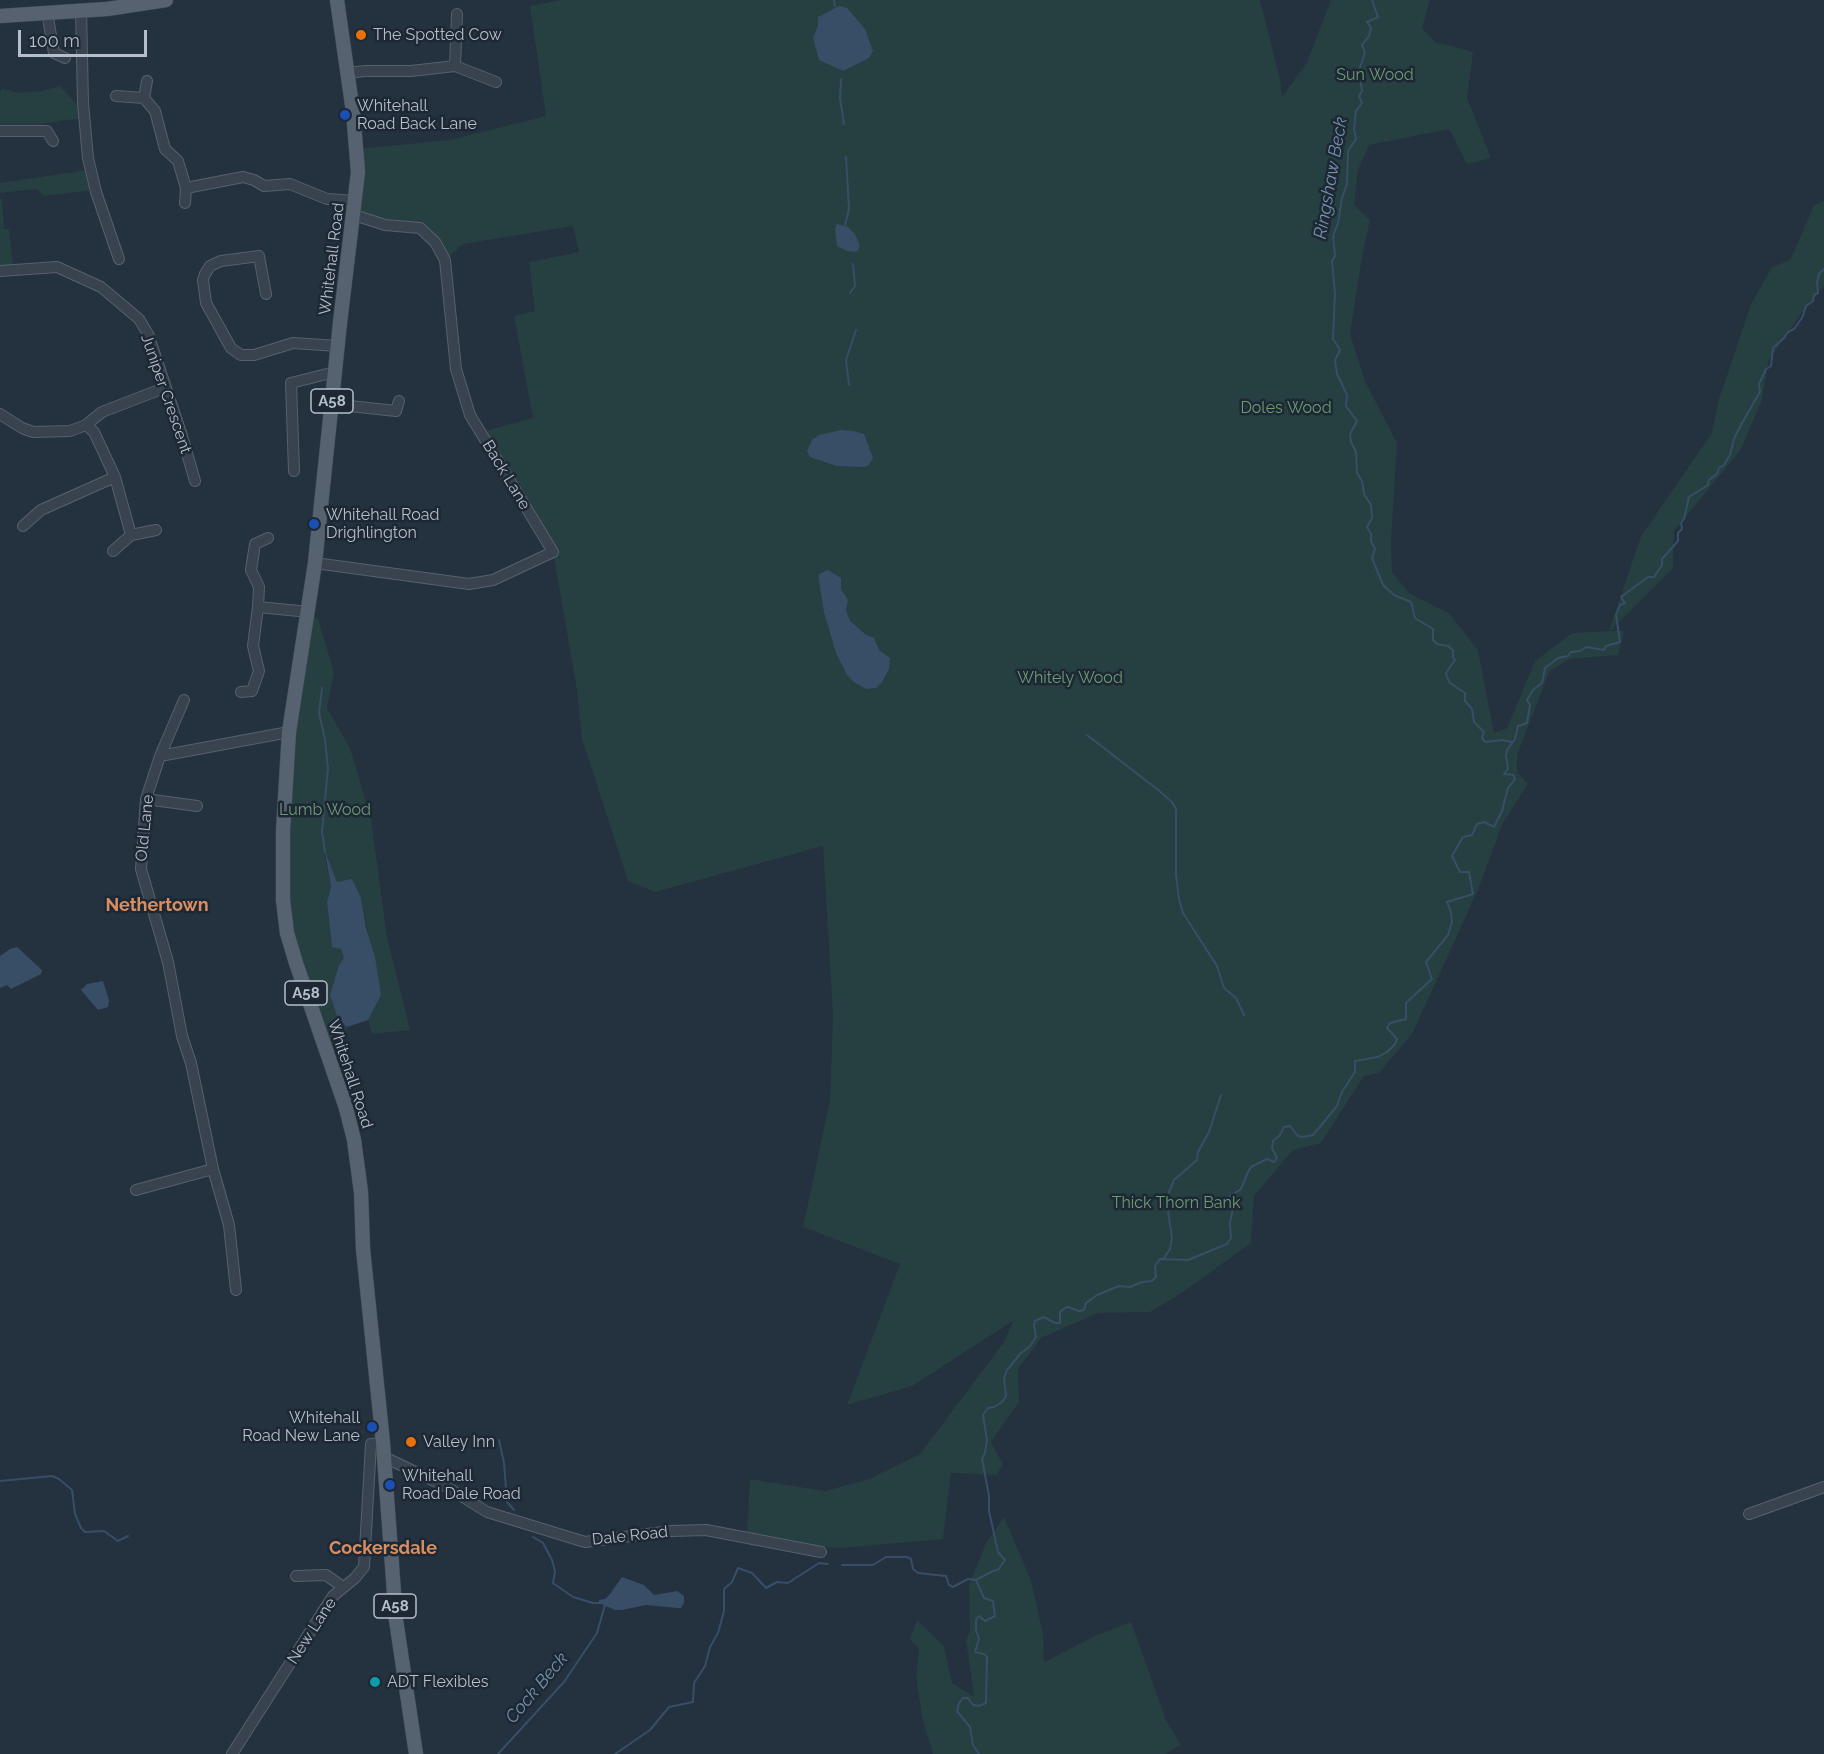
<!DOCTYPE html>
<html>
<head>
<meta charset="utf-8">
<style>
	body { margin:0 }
	#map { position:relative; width:1824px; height:1754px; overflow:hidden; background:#24313f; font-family:Raleway,sans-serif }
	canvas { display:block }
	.scale { position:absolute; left:18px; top:30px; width:129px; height:27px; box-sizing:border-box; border:3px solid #b5beca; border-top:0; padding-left:8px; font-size:18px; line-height:21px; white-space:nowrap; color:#b5beca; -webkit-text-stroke:4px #1d2834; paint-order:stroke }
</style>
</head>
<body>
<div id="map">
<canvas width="1824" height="1754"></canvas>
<div class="scale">100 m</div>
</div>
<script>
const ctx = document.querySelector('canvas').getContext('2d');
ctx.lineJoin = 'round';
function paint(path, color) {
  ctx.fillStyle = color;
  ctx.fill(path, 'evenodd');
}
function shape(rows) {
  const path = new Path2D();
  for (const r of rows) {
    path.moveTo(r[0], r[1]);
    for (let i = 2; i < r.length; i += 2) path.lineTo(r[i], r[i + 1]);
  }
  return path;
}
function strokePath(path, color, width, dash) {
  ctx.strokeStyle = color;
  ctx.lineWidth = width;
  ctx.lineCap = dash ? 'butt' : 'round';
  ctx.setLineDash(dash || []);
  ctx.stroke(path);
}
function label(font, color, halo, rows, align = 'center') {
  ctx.font = font + ' Raleway,sans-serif';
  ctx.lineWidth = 5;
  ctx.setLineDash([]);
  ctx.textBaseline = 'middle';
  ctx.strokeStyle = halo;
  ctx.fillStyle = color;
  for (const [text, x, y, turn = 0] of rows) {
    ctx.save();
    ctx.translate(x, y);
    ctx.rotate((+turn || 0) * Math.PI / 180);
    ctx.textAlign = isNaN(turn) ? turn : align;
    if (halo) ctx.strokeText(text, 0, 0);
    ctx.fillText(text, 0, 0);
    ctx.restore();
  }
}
paint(shape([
	[561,0,1260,0,1280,79,1282,97,1307,62,1331,0,1430,0,1422,28,1435,42,1473,52,1467,98,1491,158,1467,164,1449,129,1369,145,1358,170,1354,205,1370,220,1362,257,1350,334,1365,381,1397,443,1391,543,1392,572,1410,594,1449,613,1478,650,1494,733,1507,728,1535,661,1572,633,1609,631,1641,536,1712,433,1718,402,1751,304,1772,267,1790,260,1814,205,1824,201,1824,286,1807,305,1769,360,1761,403,1740,451,1674,531,1673,568,1610,631,1624,631,1618,655,1569,659,1549,672,1517,755,1517,772,1528,784,1502,825,1478,890,1412,1034,1379,1073,1364,1076,1321,1143,1293,1150,1254,1196,1251,1243,1183,1292,1150,1312,1098,1313,1041,1338,1018,1369,1019,1402,991,1442,1003,1464,997,1475,951,1473,943,1539,843,1548,822,1547,747,1535,750,1479,825,1491,869,1479,920,1454,1004,1342,1013,1321,912,1386,847,1405,900,1264,803,1227,830,1100,833,1016,823,846,655,892,628,881,582,739,577,690,553,552,485,431,533,418,514,316,535,311,529,262,579,252,573,226,463,244,445,260,421,228,354,215,357,149,449,140,546,116,530,6],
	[60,86,81,109,82,118,39,124,0,124,0,92,2,88,18,93,42,91],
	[87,170,93,190,44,196,36,189,0,193,0,183],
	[2,198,4,229,9,229,13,265,0,267,0,199],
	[309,612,318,619,334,672,327,708,350,748,371,819,387,937,410,1030,372,1034,368,1020,380,995,361,898,337,882,324,852,331,887,327,902,332,946,341,949,344,958,339,965,330,995,338,1019,347,1027,345,1040,327,1054,287,933,283,831],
	[1004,1517,1031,1580,1043,1634,1044,1662,1099,1634,1131,1622,1166,1720,1181,1745,1166,1754,933,1754,922,1717,916,1676,919,1649,910,1639,917,1620,944,1646,952,1683,974,1697,966,1640,970,1631,969,1585,986,1543]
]), '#263f40');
paint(shape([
	[839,6,847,8,865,29,873,51,869,58,843,71,819,60,813,38,818,26,818,17],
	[837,224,848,227,855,234,860,246,858,250,855,252,847,251,837,246,835,229],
	[841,430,853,431,864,434,873,458,869,465,864,467,837,466,810,457,807,451,812,440,819,435],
	[828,570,841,578,841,589,848,600,846,610,850,621,865,634,874,638,879,650,890,658,889,669,882,682,876,688,866,689,854,682,847,675,836,653,824,612,819,580,819,574],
	[325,852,337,882,352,879,361,898,366,928,375,957,381,995,368,1020,347,1027,338,1019,330,995,339,965,344,958,341,949,332,947,327,902,331,887],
	[17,947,42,970,41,974,11,989,7,985,0,988,0,956,10,949],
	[103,981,109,1000,108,1007,98,1010,81,990,87,984],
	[622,1577,644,1585,654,1595,677,1591,684,1596,684,1603,681,1608,677,1608,646,1605,622,1610,615,1610,599,1603,599,1600,605,1599,610,1594]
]), '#384e67');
strokePath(shape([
	[834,0,835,6],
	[1372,0,1378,17,1367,22,1371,28,1369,36,1362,45,1365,53,1359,70,1362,91,1359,96,1362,103,1356,111,1354,129,1356,139,1348,151,1347,184,1342,198,1338,223,1333,236,1335,256,1332,261,1335,293,1333,339,1340,350,1335,360,1337,374,1347,395,1346,406,1357,421,1350,434,1351,442,1356,452,1357,473,1362,481,1364,494,1371,505,1372,518,1367,527,1371,534,1371,541,1375,549,1372,558,1383,585,1394,595,1411,602,1415,618,1433,629,1433,640,1437,644,1448,646,1453,650,1453,657,1455,660,1446,673,1447,677,1450,683,1465,693,1465,701,1472,709,1474,722,1484,732,1482,738,1485,742,1503,740,1511,742],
	[841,79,840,98,844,124],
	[845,225,849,209,846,157],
	[850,293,855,286,853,264],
	[849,385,846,360,856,330],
	[322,688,319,713,325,740,328,768,322,832,325,852],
	[1087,735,1157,789,1172,802,1176,809,1176,875,1179,899,1183,913,1217,966,1224,988,1236,998,1244,1015],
	[1164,1258,1170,1249,1172,1238,1168,1211,1165,1208,1169,1204,1167,1199,1169,1192,1174,1180,1197,1160,1198,1152,1209,1132,1221,1095],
	[499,1440,504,1463,507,1502,514,1510],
	[0,1481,52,1476,59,1479,72,1490,75,1514,81,1528,85,1532,104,1531,118,1541,128,1536],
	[533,1537,543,1543,552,1560,555,1571,553,1583,573,1597,593,1603,602,1603],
	[842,1565,873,1565,886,1557,907,1557,911,1559,913,1569,918,1573,946,1576,949,1585,953,1587,968,1579,976,1580],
	[976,1580,993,1571,998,1570,1005,1560,998,1552,989,1511,989,1496,982,1459,985,1453,987,1440,983,1415,988,1408,994,1407,1002,1402,1006,1396,1004,1378,1007,1370,1020,1354,1030,1346,1036,1337,1034,1325,1035,1321,1044,1317,1055,1323,1060,1323,1060,1312,1065,1308,1068,1307,1079,1311,1084,1310,1086,1303,1097,1295,1119,1286,1130,1287,1142,1282,1152,1281,1156,1277,1155,1266,1160,1259,1188,1260,1227,1244,1231,1238,1230,1222,1233,1209,1229,1197,1241,1189,1248,1172,1251,1167,1267,1159,1274,1162,1277,1158,1272,1148,1273,1141,1280,1135,1284,1127,1290,1126,1298,1136,1303,1137,1313,1135,1337,1106,1342,1092,1355,1072,1355,1061,1378,1057,1387,1052,1395,1044,1397,1039,1387,1028,1390,1023,1406,1019,1406,1003,1432,979,1426,962,1448,935,1452,922,1451,912,1447,902,1473,894,1469,872,1460,872,1452,856,1463,837,1472,835,1477,824,1484,822,1494,827,1502,811,1508,788,1515,779,1513,775,1504,774,1508,769,1506,756,1507,750,1515,739,1518,726,1527,723,1530,705,1527,700,1533,690,1542,683,1545,668,1558,658,1568,656,1571,652,1580,651,1586,647,1604,650,1606,646,1620,642,1616,615,1620,605,1625,603,1621,597,1648,577,1654,577,1662,565,1662,559,1678,541,1678,533,1682,529,1681,523,1684,519,1689,497,1708,485,1709,480,1717,474,1719,468,1724,465,1730,455,1734,439,1742,423,1760,392,1759,384,1766,369,1771,366,1773,348,1784,338,1788,332,1794,329,1802,318,1806,306,1813,301,1814,295,1818,293,1817,282,1819,274,1824,269],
	[976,1580,984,1598,993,1601,995,1616,985,1621,979,1616,976,1620,976,1630,979,1639,975,1652,984,1654,987,1657,986,1703,979,1706,973,1705,968,1698,963,1698,959,1703,957,1711,970,1727,973,1745,979,1754],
	[498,1754,564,1682,597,1633,605,1605],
	[615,1754,650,1730,669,1707,693,1702,694,1683,705,1666,710,1647,718,1633,724,1611,724,1589,732,1582,738,1568,752,1573,766,1588,777,1582,788,1583,819,1563,828,1564]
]), '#384e67', 2);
const minor = shape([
	[81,9,83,103,88,158,96,192,119,259],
	[47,12,54,53,65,58],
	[455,66,496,82],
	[347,73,365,71,411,71,455,66,457,14],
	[147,81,144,98,155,111,165,149,178,161,186,188,185,203],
	[116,96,144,98],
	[0,131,47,131,53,141],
	[186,188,243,177,254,180,264,186,290,184,327,199,356,201],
	[0,271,57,267,101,287,139,319,148,334,182,436,195,481],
	[266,294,259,256,221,261,210,266,205,274,203,280,206,303,231,348,235,351,241,355,254,355,293,343,338,346],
	[331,404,396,411,399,401],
	[0,414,22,428,33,432,70,431,86,425,102,412,164,388],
	[86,425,94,432,115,477,131,535],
	[294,471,291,383,335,372],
	[23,526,41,510,115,477],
	[131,535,156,530],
	[113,551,131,535],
	[315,563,469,584,493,580,553,552,470,415,456,369,445,260,435,242,420,228,385,225,354,215],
	[258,607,259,587,251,570,255,544,268,538],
	[241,692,252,691,259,671,253,646,258,607,309,612],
	[184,700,160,756,146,799,141,869,168,962,182,1036,191,1063,213,1169,229,1225,236,1290],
	[160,756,289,732],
	[146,799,197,806],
	[136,1190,213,1169],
	[384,1457,447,1487,487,1512,585,1542,671,1531,706,1530,821,1552],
	[1749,1514,1824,1487],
	[296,1576,326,1575,343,1587],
	[232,1754,333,1596,355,1578,364,1567,371,1444,383,1443]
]);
const major = shape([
	[337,0,353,112,358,172,340,323,315,563,289,732,283,831,283,900,287,933,296,963,346,1108,354,1140,361,1192,363,1249,383,1443,396,1620,416,1754],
	[0,16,107,9,166,0]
]);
strokePath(minor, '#56616d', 12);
strokePath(major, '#424c58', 15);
strokePath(minor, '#38434f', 10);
strokePath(major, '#56626f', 14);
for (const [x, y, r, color] of [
	[361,35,6,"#e8710a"],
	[345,115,6,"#1a4fb4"],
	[314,524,6,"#1a4fb4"],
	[372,1427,6,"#1a4fb4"],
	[411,1442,6,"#e8710a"],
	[390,1485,6,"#1a4fb4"],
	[375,1682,6,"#0f9aa8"]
]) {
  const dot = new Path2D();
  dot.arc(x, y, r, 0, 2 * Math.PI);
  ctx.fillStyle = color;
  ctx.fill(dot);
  strokePath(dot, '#1d2834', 2);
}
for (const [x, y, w] of [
	[332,401,42],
	[306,993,42],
	[395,1606,42]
]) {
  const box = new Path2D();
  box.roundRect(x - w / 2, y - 12, w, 24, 4.5);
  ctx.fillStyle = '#1d2834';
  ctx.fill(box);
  strokePath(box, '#b5beca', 1.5);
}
label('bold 15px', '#b5beca', null, [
	["A58",332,401],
	["A58",306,993],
	["A58",395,1606]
]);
label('16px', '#b5beca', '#1d2834', [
	["The Spotted Cow",373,35],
	["Whitehall",357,106],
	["Road Back Lane",357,124],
	["Whitehall Road",326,515],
	["Drighlington",326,533],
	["Whitehall",360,1418,"right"],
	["Road New Lane",360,1436,"right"],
	["Valley Inn",423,1442],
	["Whitehall",402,1476],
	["Road Dale Road",402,1494],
	["ADT Flexibles",387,1682]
], 'left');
label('16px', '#6b9c73', '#1d2834', [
	["Sun Wood",1375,75],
	["Doles Wood",1286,408],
	["Whitely Wood",1070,678],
	["Lumb Wood",325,810],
	["Thick Thorn Bank",1176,1203]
]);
label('16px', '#b5beca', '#1d2834', [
	["Whitehall Road",332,259,-83],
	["Juniper Crescent",166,394,71],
	["Back Lane",506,475,59],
	["Old Lane",145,828,-84],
	["Whitehall Road",350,1074,72],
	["Dale Road",630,1536,-6],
	["New Lane",312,1631,-57]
]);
label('italic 18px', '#7491ae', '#1d2834', [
	["Ringshaw Beck",1331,178,-80],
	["Cock Beck",537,1688,-50]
]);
label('bold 18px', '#d78e62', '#1d2834', [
	["Nethertown",157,906],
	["Cockersdale",383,1549]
]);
</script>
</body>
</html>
